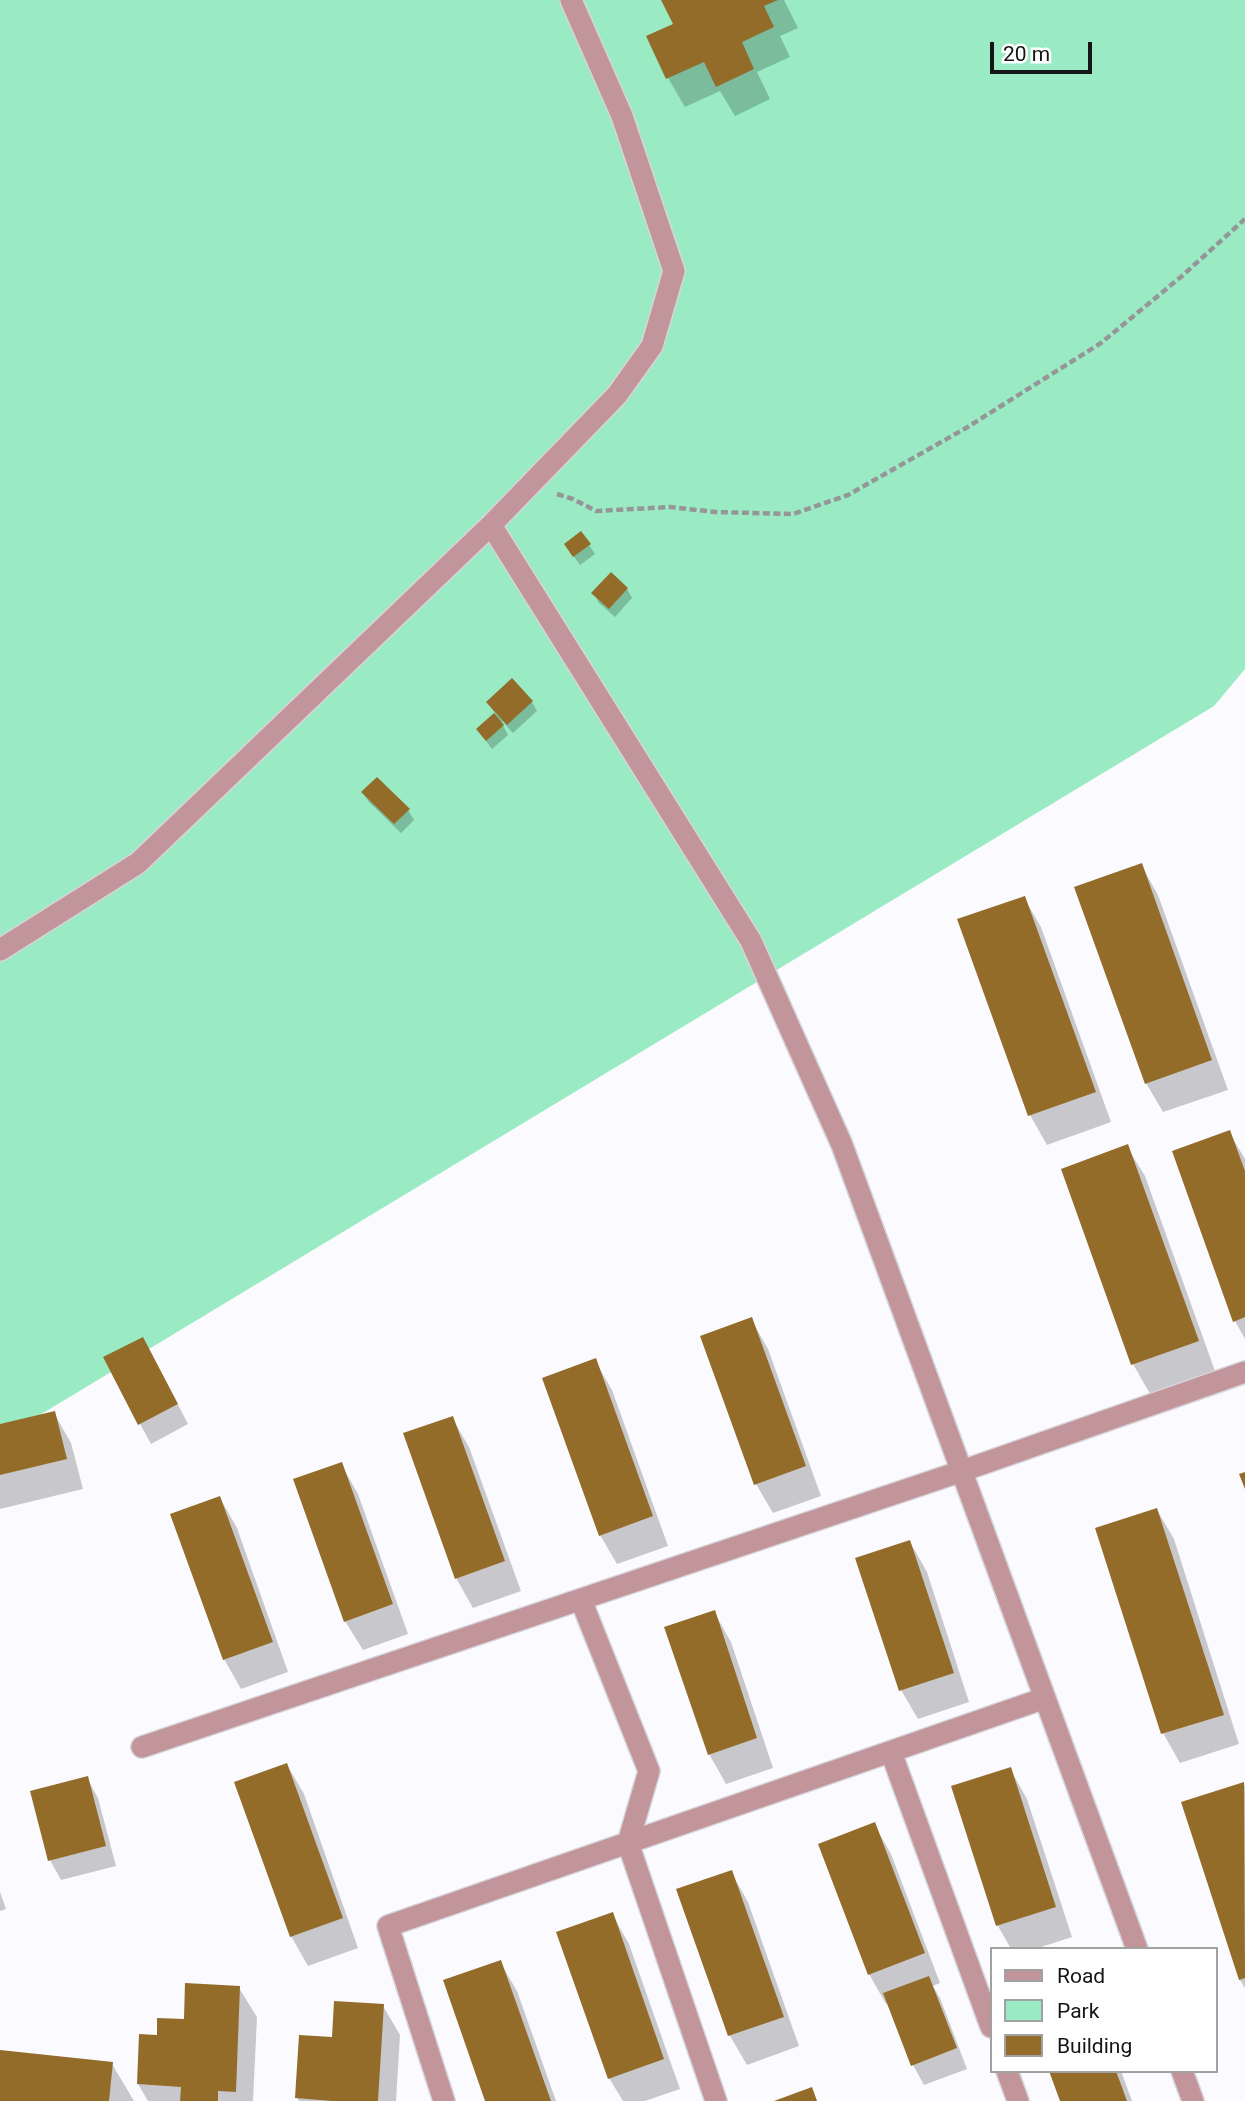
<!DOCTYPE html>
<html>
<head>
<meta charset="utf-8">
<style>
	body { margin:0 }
	#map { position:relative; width:1245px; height:2101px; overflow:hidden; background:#fafaff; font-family:Roboto,sans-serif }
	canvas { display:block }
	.legend { position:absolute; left:990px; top:1947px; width:228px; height:126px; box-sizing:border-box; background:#fff; border:2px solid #a1a1a2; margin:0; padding:9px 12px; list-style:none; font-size:21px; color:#151517 }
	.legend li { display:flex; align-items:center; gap:14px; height:35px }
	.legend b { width:35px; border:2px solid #a1a1a2 }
	.scale { position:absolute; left:990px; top:42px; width:102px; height:32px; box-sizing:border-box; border:4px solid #151517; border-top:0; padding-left:9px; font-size:21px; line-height:24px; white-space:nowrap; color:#151517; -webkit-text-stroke:5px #fff; paint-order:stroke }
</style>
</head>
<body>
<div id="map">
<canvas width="1245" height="2101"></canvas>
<ul class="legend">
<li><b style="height:9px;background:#c2959a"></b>Road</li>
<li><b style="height:19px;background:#9aebc3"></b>Park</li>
<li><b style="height:19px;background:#936c2a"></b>Building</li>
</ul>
<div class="scale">20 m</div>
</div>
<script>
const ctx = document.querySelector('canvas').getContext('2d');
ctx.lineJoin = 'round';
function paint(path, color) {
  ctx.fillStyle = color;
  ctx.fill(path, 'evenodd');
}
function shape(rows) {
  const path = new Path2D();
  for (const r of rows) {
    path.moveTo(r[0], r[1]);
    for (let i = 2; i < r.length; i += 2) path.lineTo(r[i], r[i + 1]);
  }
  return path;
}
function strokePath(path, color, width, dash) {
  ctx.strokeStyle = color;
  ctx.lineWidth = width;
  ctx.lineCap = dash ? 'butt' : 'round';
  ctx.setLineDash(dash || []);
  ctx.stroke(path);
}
paint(shape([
	[0,0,1245,0,1245,669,1214,706,0,1439]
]), '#9aebc3');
paint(shape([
	[663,0,784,0,798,28,780,36,790,57,757,72,770,99,735,116,720,91,685,107,668,78,675,25],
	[589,545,595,554,580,565,572,554],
	[627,589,632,598,615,617,599,603,594,593],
	[488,702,532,702,537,711,513,733,502,721,501,722,508,735,492,749,478,730,495,714],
	[363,793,408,810,414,820,401,833,369,802],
	[1141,865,1158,895,1228,1090,1163,1112,1146,1083],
	[1024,898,1041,927,1111,1122,1047,1145,1030,1115,960,921],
	[1229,1132,1245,1159,1245,1339,1235,1321],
	[1127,1147,1145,1176,1215,1371,1150,1394,1133,1364,1063,1170],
	[751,1319,768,1349,821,1496,773,1513,756,1484],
	[154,1359,188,1424,151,1444,140,1424],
	[595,1361,612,1390,668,1546,617,1564,600,1535],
	[54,1413,71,1443,83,1489,0,1509,0,1426],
	[452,1418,469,1447,521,1591,473,1608,456,1578],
	[341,1464,358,1494,408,1634,363,1650,345,1621],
	[220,1498,237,1528,288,1672,241,1689,224,1659],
	[1157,1510,1174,1539,1239,1744,1180,1763,1163,1733],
	[910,1542,927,1572,969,1702,918,1719,901,1690],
	[714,1612,731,1642,773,1768,726,1784,709,1754],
	[287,1765,304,1794,358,1948,308,1966,291,1936],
	[1010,1769,1027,1799,1072,1937,1035,1949,1011,1949,998,1926,953,1787],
	[87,1778,98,1798,116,1866,61,1880,50,1860],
	[1243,1784,1245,1786,1245,1988,1240,1980,1183,1803],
	[874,1824,891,1854,940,1983,933,1986,940,1998,967,2069,924,2085,913,2065,889,2003,886,2004,869,1974],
	[731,1872,748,1902,799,2046,747,2065,730,2036,678,1890],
	[0,1892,6,1909,0,1911],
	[612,1914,629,1944,680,2089,645,2101,623,2101,609,2078],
	[500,1962,517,1991,556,2101,487,2101],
	[239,1988,257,2017,253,2101,148,2101,138,2084,185,2021],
	[383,2006,400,2035,396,2101,299,2101,297,2098,334,2038],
	[0,2052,112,2064,134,2101,0,2101],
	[1051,2071,1121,2071,1132,2101,1062,2101]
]), '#0003');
paint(shape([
	[661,0,778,0,764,6,774,27,742,42,754,69,716,87,704,62,666,79,646,36,673,24],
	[581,531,591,544,573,557,564,544],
	[611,572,628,588,609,609,591,593],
	[512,678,533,701,507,725,486,702],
	[494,713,504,725,486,741,476,729],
	[377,777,410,809,394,824,361,792],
	[1142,863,1212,1060,1145,1084,1074,887],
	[1025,896,1096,1092,1028,1116,957,919],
	[1230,1130,1245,1171,1245,1317,1233,1322,1172,1151],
	[1128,1144,1199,1341,1131,1365,1061,1169],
	[752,1317,806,1466,754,1485,700,1336],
	[143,1337,178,1404,138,1425,103,1357],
	[596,1358,653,1516,599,1536,542,1378],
	[55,1411,67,1459,0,1475,0,1424],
	[453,1416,505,1561,455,1579,403,1433],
	[342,1462,393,1604,344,1622,293,1479],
	[1245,1472,1245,1489,1239,1474],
	[220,1496,273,1642,223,1660,170,1514],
	[1157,1508,1224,1715,1161,1734,1095,1528],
	[910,1540,954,1673,899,1691,855,1558],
	[715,1610,757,1738,708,1755,664,1627],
	[287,1763,343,1918,290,1937,234,1782],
	[1011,1767,1056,1907,996,1926,951,1786],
	[88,1776,106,1846,48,1861,30,1791],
	[1244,1782,1245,1978,1239,1980,1181,1802],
	[875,1822,925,1953,868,1975,818,1844],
	[732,1870,784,2017,728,2036,676,1889],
	[613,1912,664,2059,608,2079,556,1932],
	[501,1960,551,2101,485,2101,443,1980],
	[929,1976,957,2048,911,2066,883,1993],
	[185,1983,240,1986,236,2092,218,2091,218,2101,180,2101,181,2087,137,2084,139,2034,157,2035,157,2018,184,2019],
	[334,2001,384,2004,378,2101,332,2101,295,2098,299,2035,332,2037],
	[0,2050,113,2062,109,2101,0,2101],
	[1049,2071,1116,2071,1127,2101,1060,2101],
	[812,2087,817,2101,774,2101]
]), '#936c2a');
const minor = shape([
	[491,525,751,941,842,1145,1137,1949],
	[0,950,138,863,491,525,617,395,652,346,674,271,622,116,571,0],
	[581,1600,649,1771,628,1843,716,2101],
	[142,1747,962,1471,1245,1372],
	[891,1752,991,2027],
	[1007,2071,1018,2101],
	[1182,2071,1193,2101],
	[444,2101,388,1926,1045,1698]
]);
strokePath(minor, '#d5d5da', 24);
strokePath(shape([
	[557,494,573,499,596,511,670,507,715,512,793,514,848,495,966,428,1101,343,1182,276,1245,219]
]), '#969699', 4.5, [7, 3.5]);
strokePath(minor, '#c2959a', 21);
</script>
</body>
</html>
